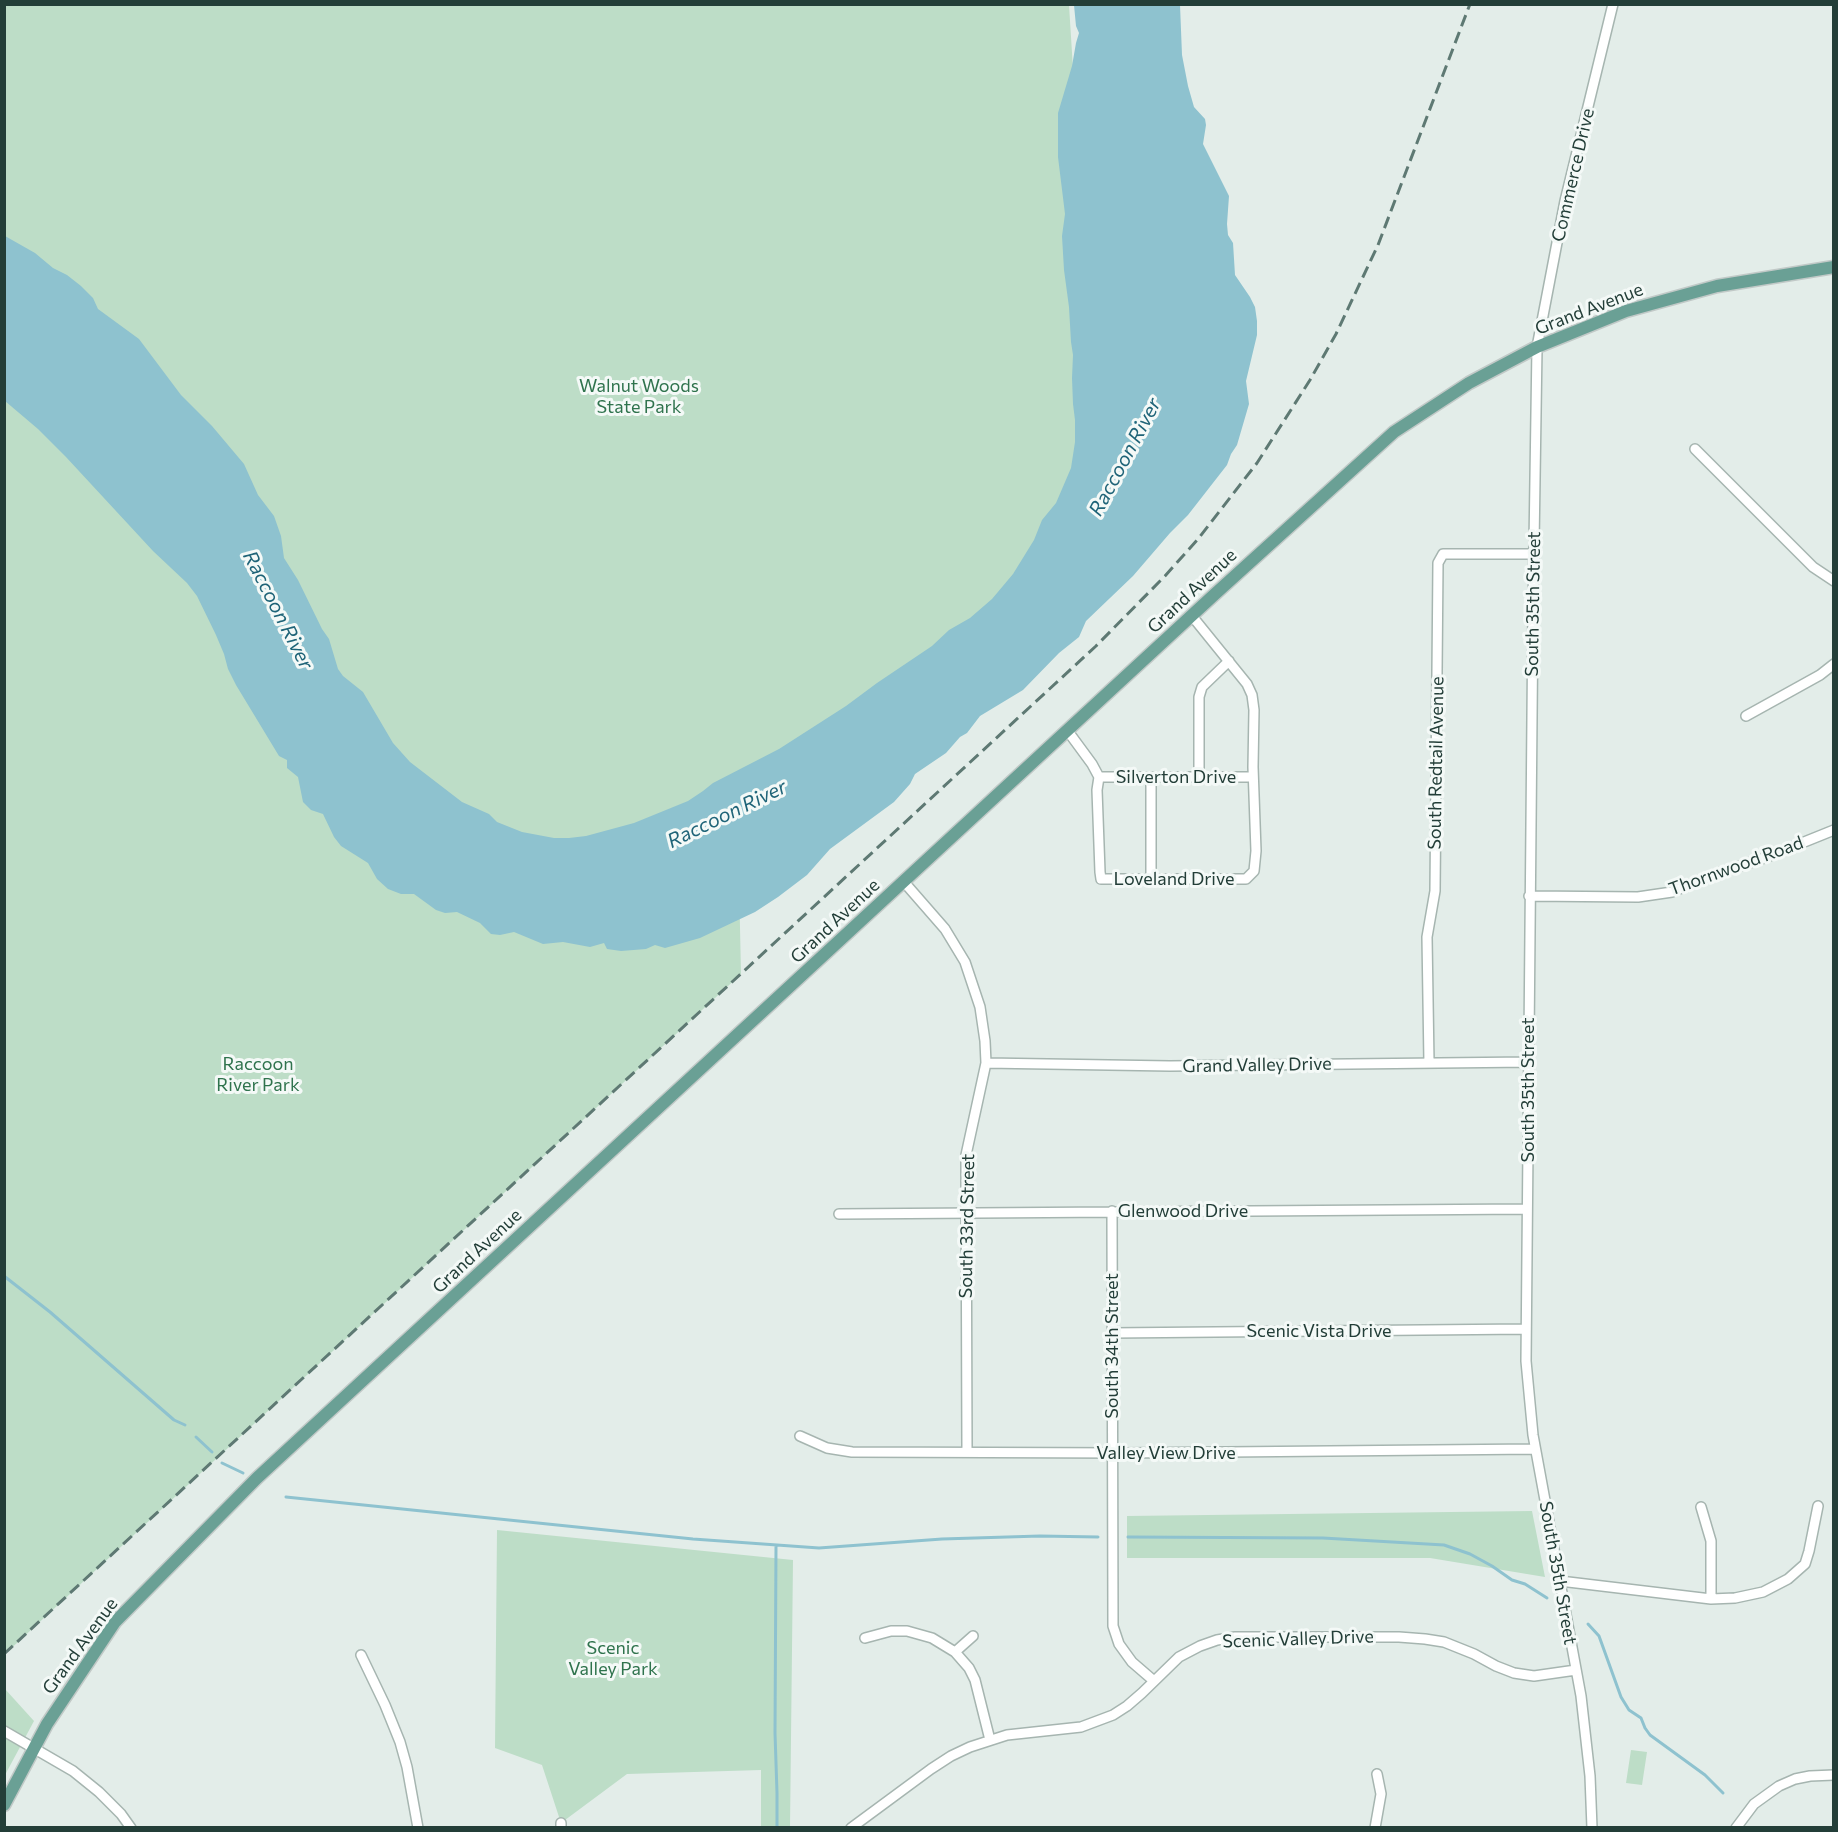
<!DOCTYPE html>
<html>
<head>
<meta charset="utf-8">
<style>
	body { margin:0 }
	#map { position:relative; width:1838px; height:1832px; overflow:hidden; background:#e3ede9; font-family:Commissioner,sans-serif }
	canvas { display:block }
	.frame { position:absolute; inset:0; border:6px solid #233e38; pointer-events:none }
</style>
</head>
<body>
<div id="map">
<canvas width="1838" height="1832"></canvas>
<div class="frame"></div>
</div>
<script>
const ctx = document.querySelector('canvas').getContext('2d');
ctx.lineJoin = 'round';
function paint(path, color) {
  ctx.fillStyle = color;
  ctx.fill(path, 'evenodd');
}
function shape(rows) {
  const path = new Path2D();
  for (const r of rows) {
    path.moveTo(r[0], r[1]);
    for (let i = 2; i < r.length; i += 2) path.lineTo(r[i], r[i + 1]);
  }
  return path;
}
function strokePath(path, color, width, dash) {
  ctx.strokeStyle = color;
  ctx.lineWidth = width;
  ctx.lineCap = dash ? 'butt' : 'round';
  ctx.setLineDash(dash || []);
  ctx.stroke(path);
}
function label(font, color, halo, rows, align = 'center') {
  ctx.font = font + ' Commissioner,sans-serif';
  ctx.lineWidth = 6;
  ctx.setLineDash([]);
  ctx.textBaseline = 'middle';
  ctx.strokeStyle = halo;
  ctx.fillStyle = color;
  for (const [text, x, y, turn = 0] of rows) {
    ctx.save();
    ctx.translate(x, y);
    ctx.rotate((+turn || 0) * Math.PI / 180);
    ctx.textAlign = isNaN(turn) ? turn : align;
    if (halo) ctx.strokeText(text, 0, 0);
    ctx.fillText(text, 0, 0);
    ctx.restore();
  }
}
paint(shape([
	[4,5,1069,5,1082,212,1089,539,724,808,524,852,450,830,5,274],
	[5,340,100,418,323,797,739,881,741,974,5,1654],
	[1532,1511,1545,1577,1430,1558,1127,1558,1127,1516],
	[497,1530,793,1560,790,1827,761,1827,761,1770,627,1774,561,1823,542,1765,495,1748],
	[5,1689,34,1721,5,1775],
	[1631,1750,1647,1752,1642,1785,1626,1783]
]), '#bdddc7');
paint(shape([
	[1074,5,1180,5,1182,55,1188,86,1194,107,1205,119,1206,125,1203,144,1229,196,1227,224,1228,235,1233,243,1235,275,1250,297,1255,307,1257,321,1257,335,1246,381,1249,404,1237,445,1231,454,1227,465,1188,515,1170,533,1133,576,1086,621,1079,637,1059,653,1023,690,980,716,967,733,960,737,946,753,915,774,910,784,894,802,830,849,807,875,778,897,755,912,700,938,665,948,655,945,646,949,621,951,607,949,604,943,590,947,563,942,543,944,514,932,500,935,491,934,480,923,457,912,445,913,436,910,414,894,401,894,388,889,377,879,368,863,341,846,334,837,323,814,311,810,303,802,298,777,287,768,287,760,279,756,236,685,228,669,224,654,216,635,197,596,187,583,153,551,66,457,38,429,5,401,5,236,35,253,53,268,67,275,81,286,93,298,98,309,139,339,181,395,212,426,244,464,258,495,274,516,281,536,284,558,298,580,322,629,329,639,338,669,343,676,363,692,393,743,410,762,462,802,489,814,497,822,522,832,554,838,569,838,586,836,634,823,688,801,703,791,713,783,779,749,846,706,877,683,932,646,949,630,970,618,992,599,1013,574,1034,540,1042,520,1056,503,1071,468,1075,442,1075,420,1073,404,1072,378,1073,355,1071,342,1069,307,1064,270,1062,236,1065,214,1058,157,1058,113,1072,66,1076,43,1079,33,1076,26]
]), '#8ec2cf');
strokePath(shape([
	[4,1276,50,1312,174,1420,185,1425],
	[196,1437,212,1452],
	[222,1463,243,1473],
	[286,1497,693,1539,819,1548,942,1539,1040,1536,1098,1537],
	[1128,1537,1323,1538,1444,1545,1470,1554,1492,1566,1512,1580,1525,1584,1547,1598],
	[776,1546,775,1733,777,1793,777,1828],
	[1588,1624,1599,1636,1621,1697,1629,1710,1641,1718,1645,1728,1650,1735,1705,1775,1723,1793]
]), '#8ec2cf', 3);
const minor = shape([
	[1695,449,1813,567,1834,581],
	[1746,716,1820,675,1834,664],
	[1067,730,1092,764,1099,777,1097,790,1100,872,1101,879,1246,879,1254,871,1256,851,1253,767,1254,710,1252,695,1247,684,1192,616],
	[1099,777,1253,777],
	[1151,777,1151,880],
	[1199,777,1199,697,1202,687,1229,661],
	[904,882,945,929,965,962,980,1007,985,1041,986,1063,966,1155,967,1452],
	[1529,896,1638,897,1672,892,1710,876,1767,857,1834,830],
	[986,1063,1170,1066,1529,1062],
	[1429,1063,1427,937,1435,891,1438,563,1443,554,1534,554],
	[1112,1211,1113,1626,1119,1644,1132,1662,1154,1681],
	[839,1214,1527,1209],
	[1112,1333,1526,1329],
	[800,1436,827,1448,852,1452,1124,1453,1535,1449],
	[1701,1507,1711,1541,1711,1599],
	[1560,1581,1711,1599,1735,1598,1763,1592,1788,1579,1805,1564,1809,1551,1818,1506],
	[865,1638,891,1631,907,1631,932,1638,955,1652,969,1668,975,1680,990,1740],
	[955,1652,973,1636],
	[361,1655,385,1705,400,1742,407,1767,418,1828],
	[4,1731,73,1771,99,1792,121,1814,131,1828],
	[561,1828,561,1823],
	[851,1828,931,1769,951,1756,970,1747,1007,1735,1081,1727,1113,1715,1127,1706,1142,1693,1179,1657,1200,1646,1217,1640,1235,1637,1399,1637,1425,1639,1444,1642,1474,1654,1496,1666,1514,1673,1534,1676,1576,1670],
	[1375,1828,1381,1794,1377,1774],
	[1592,1828,1590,1776,1581,1696,1533,1435,1526,1361,1533,610,1537,347,1565,201,1613,4],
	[1736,1828,1754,1804,1779,1786,1795,1779,1810,1776,1834,1775]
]);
const major = shape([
	[4,1805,47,1724,115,1622,257,1478,1215,594,1394,432,1469,383,1537,347,1626,311,1717,286,1834,267]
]);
strokePath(minor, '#a6b5b0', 12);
strokePath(major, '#c1c9c7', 15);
strokePath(minor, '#fff', 9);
strokePath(major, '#6aa095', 12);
strokePath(shape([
	[4,1654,1096,646,1165,576,1198,539,1257,463,1310,380,1336,334,1378,245,1470,4]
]), '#5e7973', 3, [12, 6]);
label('18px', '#233e38', '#f4f9f7', [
	["Commerce Drive",1573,175,-77],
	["Grand Avenue",1589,309,-21],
	["Grand Avenue",1192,591,-43],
	["South 35th Street",1533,604,-89],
	["South Redtail Avenue",1436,763,-89],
	["Silverton Drive",1176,777],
	["Thornwood Road",1736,866,-20],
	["Loveland Drive",1174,879],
	["Grand Avenue",835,921,-43],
	["Grand Valley Drive",1257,1065,-1],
	["South 35th Street",1528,1090,-90],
	["Glenwood Drive",1183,1211],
	["South 33rd Street",967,1226,-89],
	["Grand Avenue",477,1251,-43],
	["Scenic Vista Drive",1319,1331],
	["South 34th Street",1112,1346,-90],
	["Valley View Drive",1166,1453],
	["South 35th Street",1558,1573,80],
	["Scenic Valley Drive",1298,1639,-2],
	["Grand Avenue",80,1646,-54]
]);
label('18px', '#2f734d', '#f4f9f7', [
	["Walnut Woods",639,386],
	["State Park",639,407],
	["Raccoon",258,1064],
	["River Park",258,1085],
	["Scenic",613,1648],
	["Valley Park",613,1669]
]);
label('italic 20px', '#1f6478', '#f4f9f7', [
	["Raccoon River",1125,457,-62],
	["Raccoon River",278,610,63],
	["Raccoon River",727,814,-26]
]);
</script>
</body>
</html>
